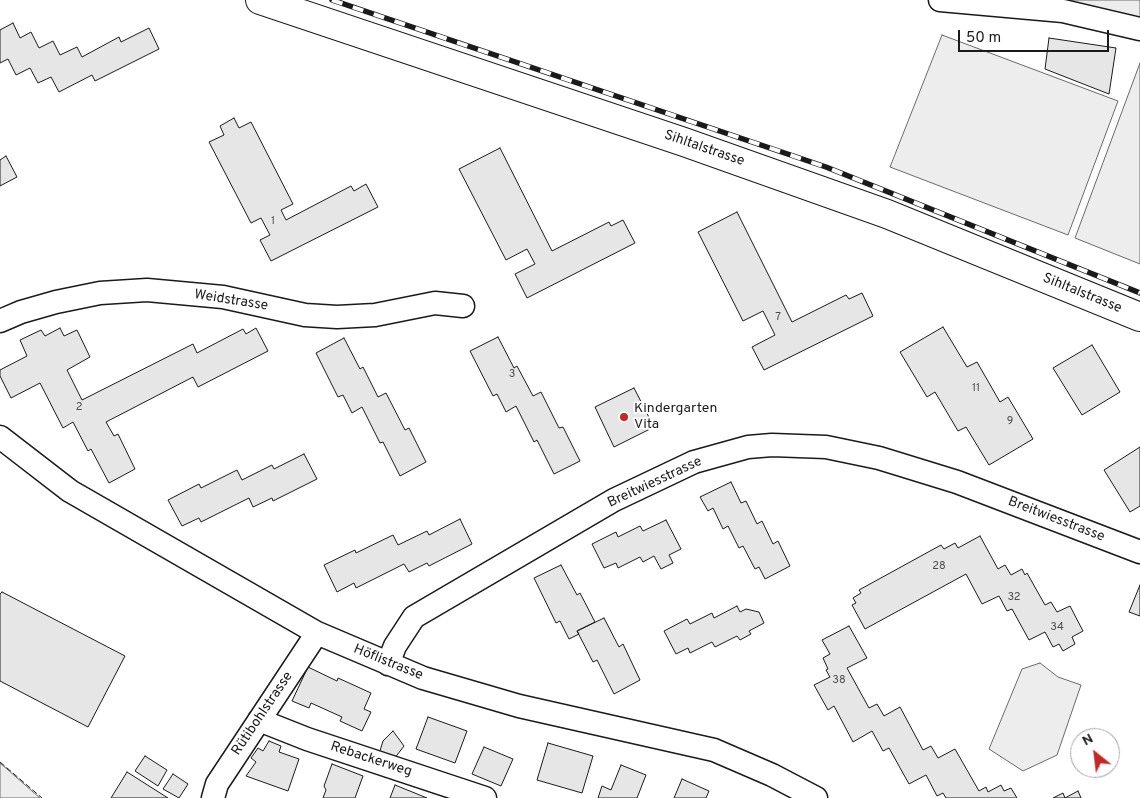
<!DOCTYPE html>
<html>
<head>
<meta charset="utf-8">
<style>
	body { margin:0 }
	#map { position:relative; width:1140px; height:798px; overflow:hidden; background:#fff; font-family:Overpass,sans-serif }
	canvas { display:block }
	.north { position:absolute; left:1070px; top:728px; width:50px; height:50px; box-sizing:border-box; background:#fff; border:1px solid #a3a3a3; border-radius:50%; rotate:331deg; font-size:14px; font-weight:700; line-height:20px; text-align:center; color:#1a1a1a }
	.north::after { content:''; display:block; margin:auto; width:18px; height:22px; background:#c62828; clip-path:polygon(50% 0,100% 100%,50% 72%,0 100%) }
	.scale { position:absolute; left:958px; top:30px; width:151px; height:22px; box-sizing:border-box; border:2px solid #1a1a1a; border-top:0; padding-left:6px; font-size:15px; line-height:18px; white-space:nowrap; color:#1a1a1a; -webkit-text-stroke:4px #fff; paint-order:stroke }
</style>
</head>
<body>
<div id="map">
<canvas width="1140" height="798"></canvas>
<div class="north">N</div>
<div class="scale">50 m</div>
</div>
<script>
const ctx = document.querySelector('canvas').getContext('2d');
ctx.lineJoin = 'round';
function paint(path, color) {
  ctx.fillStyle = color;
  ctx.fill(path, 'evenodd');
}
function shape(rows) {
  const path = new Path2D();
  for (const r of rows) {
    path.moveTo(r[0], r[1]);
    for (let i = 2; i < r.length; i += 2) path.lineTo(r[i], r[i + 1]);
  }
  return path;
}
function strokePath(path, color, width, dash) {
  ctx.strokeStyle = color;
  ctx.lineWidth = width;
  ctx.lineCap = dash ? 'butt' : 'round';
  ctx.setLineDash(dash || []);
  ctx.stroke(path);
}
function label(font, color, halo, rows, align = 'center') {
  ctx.font = font + ' Overpass,sans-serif';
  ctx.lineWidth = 4;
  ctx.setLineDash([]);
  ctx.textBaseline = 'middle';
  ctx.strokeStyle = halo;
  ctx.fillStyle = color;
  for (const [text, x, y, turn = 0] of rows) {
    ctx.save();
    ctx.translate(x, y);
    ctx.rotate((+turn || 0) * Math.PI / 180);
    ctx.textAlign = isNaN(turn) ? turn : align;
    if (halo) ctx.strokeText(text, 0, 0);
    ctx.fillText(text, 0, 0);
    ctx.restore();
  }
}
const built = shape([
	[1072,0,1140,0,1140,19,1071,2,1072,0],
	[942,35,1118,101,1068,235,890,167,942,35],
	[1140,63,1140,264,1075,238,1140,63],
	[1040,663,1058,677,1081,685,1057,755,1023,771,989,749,1022,669,1040,663],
	[0,763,40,798,0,798,0,763]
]);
paint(built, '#ededed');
strokePath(built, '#6a6a6a', 1);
const building = shape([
	[13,23,20,38,31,32,39,48,53,41,60,55,77,47,82,57,119,37,121,42,149,28,159,49,95,81,92,75,59,92,51,77,38,83,30,68,16,75,8,59,0,63,0,30,13,23],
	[1049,38,1116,48,1109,94,1045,69,1049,38],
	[234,118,239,128,251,122,293,204,281,210,286,220,351,186,354,191,366,184,378,207,271,261,260,240,270,235,261,218,251,223,209,142,224,135,220,126,234,118],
	[500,148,552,251,609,222,611,226,623,220,635,243,527,298,515,274,535,264,527,249,506,260,459,169,500,148],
	[6,156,17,177,0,186,0,160,6,156],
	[737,212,792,322,846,295,849,299,862,293,873,316,764,370,752,347,775,335,763,311,743,321,698,232,737,212],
	[943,327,967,367,977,362,1000,402,1008,397,1033,439,989,465,966,427,958,431,935,392,927,397,900,352,943,327],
	[60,328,64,336,77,330,90,357,67,370,82,400,193,344,197,353,243,329,246,334,256,328,268,351,198,387,193,377,106,422,114,436,118,434,135,469,109,483,91,449,88,451,73,422,63,428,40,383,11,398,0,376,0,370,27,356,20,340,41,330,45,336,60,328],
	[498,337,514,368,517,366,533,396,541,392,559,428,563,427,580,461,554,474,537,440,534,442,516,406,506,412,497,394,493,396,470,351,498,337],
	[344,338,360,369,363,367,378,397,386,393,405,430,409,428,426,462,400,476,383,442,380,443,362,407,352,413,343,395,338,397,316,353,344,338],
	[1092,345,1120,392,1082,415,1053,368,1092,345],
	[634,388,654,427,614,447,595,407,634,388],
	[1140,447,1140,506,1130,512,1104,470,1140,447],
	[304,454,317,479,273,501,272,498,253,507,249,498,201,522,199,518,182,526,168,500,199,484,201,488,237,470,242,480,272,465,274,469,304,454],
	[731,482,741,503,746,501,757,524,762,521,773,544,778,541,790,566,765,579,759,567,755,569,743,546,739,548,728,526,723,529,713,508,708,511,700,497,731,482],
	[460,519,472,544,429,566,427,563,409,572,404,564,356,588,354,583,337,592,324,565,355,550,356,553,393,535,398,545,427,531,429,535,460,519],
	[666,520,681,549,669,555,673,563,661,569,654,556,643,562,640,557,618,568,616,563,604,568,592,544,616,532,618,537,640,526,643,531,666,520],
	[980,536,998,569,1005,565,1011,575,1022,569,1025,575,1027,573,1045,605,1051,602,1057,612,1070,606,1083,631,1072,637,1075,644,1063,651,1059,644,1053,647,1045,632,1029,640,1012,609,1007,611,999,596,982,604,966,574,865,629,852,605,856,603,853,598,861,593,859,590,941,545,944,549,955,543,958,548,980,536],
	[561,565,577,595,580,593,595,622,577,631,579,634,569,639,560,621,556,623,534,578,561,565],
	[1140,585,1140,616,1129,612,1140,585],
	[2,592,125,656,88,727,0,681,0,594,2,592],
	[737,606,740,612,746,609,759,612,764,623,749,631,751,634,740,640,737,636,715,647,712,642,690,653,688,648,676,654,664,631,687,619,690,624,712,613,714,618,737,606],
	[604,618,619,647,623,644,640,680,614,694,597,660,593,662,577,631,604,618],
	[849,626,867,658,847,668,869,708,877,704,884,716,900,707,923,750,931,746,938,758,955,749,979,791,986,787,988,792,1001,785,1004,791,1011,788,1017,798,946,798,943,793,937,796,926,775,909,784,889,748,883,751,872,731,853,742,834,706,828,710,814,685,830,677,826,670,828,669,823,658,830,654,822,640,849,626],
	[308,667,337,681,338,678,371,693,364,709,371,712,362,731,340,721,342,717,311,703,309,708,292,701,308,667],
	[428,717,467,731,455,763,416,749,428,717],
	[393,731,404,746,394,759,379,754,383,741,393,731],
	[269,741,281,746,279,752,299,759,288,791,246,776,256,762,251,758,258,748,263,751,269,741],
	[548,743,593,756,582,793,537,780,548,743],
	[484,747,513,759,501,786,472,774,484,747],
	[145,756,167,770,158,786,135,771,145,756],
	[332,764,363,776,355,798,323,798,326,790,324,786,332,764],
	[621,765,646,775,637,798,598,798,602,786,611,790,621,765],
	[127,772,168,798,111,798,127,772],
	[173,774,188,784,179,798,163,789,173,774],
	[682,779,709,791,706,798,674,798,682,779],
	[395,785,427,798,390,798,395,785],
	[1078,791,1081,798,1053,798,1063,793,1065,798,1078,791]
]);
paint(building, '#e6e6e6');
strokePath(building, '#1a1a1a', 1);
const minor = shape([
	[940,0,1063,11,1140,29],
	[0,321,21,312,56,302,100,293,147,290,223,297,305,315,337,317,375,315,435,303,463,306],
	[0,437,70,491,317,633,423,678,519,706,714,750,772,775,816,798],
	[388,664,395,646,414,617,614,500,694,462,748,447,772,445,826,447,879,458,957,482,1140,552],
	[259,720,307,739,485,798],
	[213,798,217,784,317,633]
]);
const major = shape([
	[260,0,684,142,887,214,1140,317]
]);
strokePath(minor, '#1a1a1a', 25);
strokePath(major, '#1a1a1a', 30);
strokePath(minor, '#fff', 22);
strokePath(major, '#fff', 28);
const rail = shape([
	[332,0,826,167,1140,293]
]);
strokePath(rail, '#1a1a1a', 5.5);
strokePath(rail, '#fff', 4, [11]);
strokePath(shape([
	[0,762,42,798]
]), '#1a1a1a', 1, [6, 2.5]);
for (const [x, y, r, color] of [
	[624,417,5,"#c62828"]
]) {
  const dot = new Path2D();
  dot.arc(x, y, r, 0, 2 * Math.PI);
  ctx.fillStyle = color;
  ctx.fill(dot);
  strokePath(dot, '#fff', 2);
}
label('11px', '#4d4d4d', null, [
	["1",273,222],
	["7",778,318],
	["3",512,375],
	["11",976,389],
	["2",79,408],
	["9",1010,422],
	["28",939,567],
	["32",1014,598],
	["34",1057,628],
	["38",839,681]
]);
label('14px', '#1a1a1a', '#fff', [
	["Sihltalstrasse",704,149,19],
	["Sihltalstrasse",1082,294,22],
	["Weidstrasse",231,301,9],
	["Breitwiesstrasse",655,483,-25],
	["Breitwiesstrasse",1056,520,21],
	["Höflistrasse",388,663,22],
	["Rütibohlstrasse",263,714,-56],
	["Rebackerweg",371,760,18]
]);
label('14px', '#1a1a1a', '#fff', [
	["Kindergarten",634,409],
	["Vita",634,425]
], 'left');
</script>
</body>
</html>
